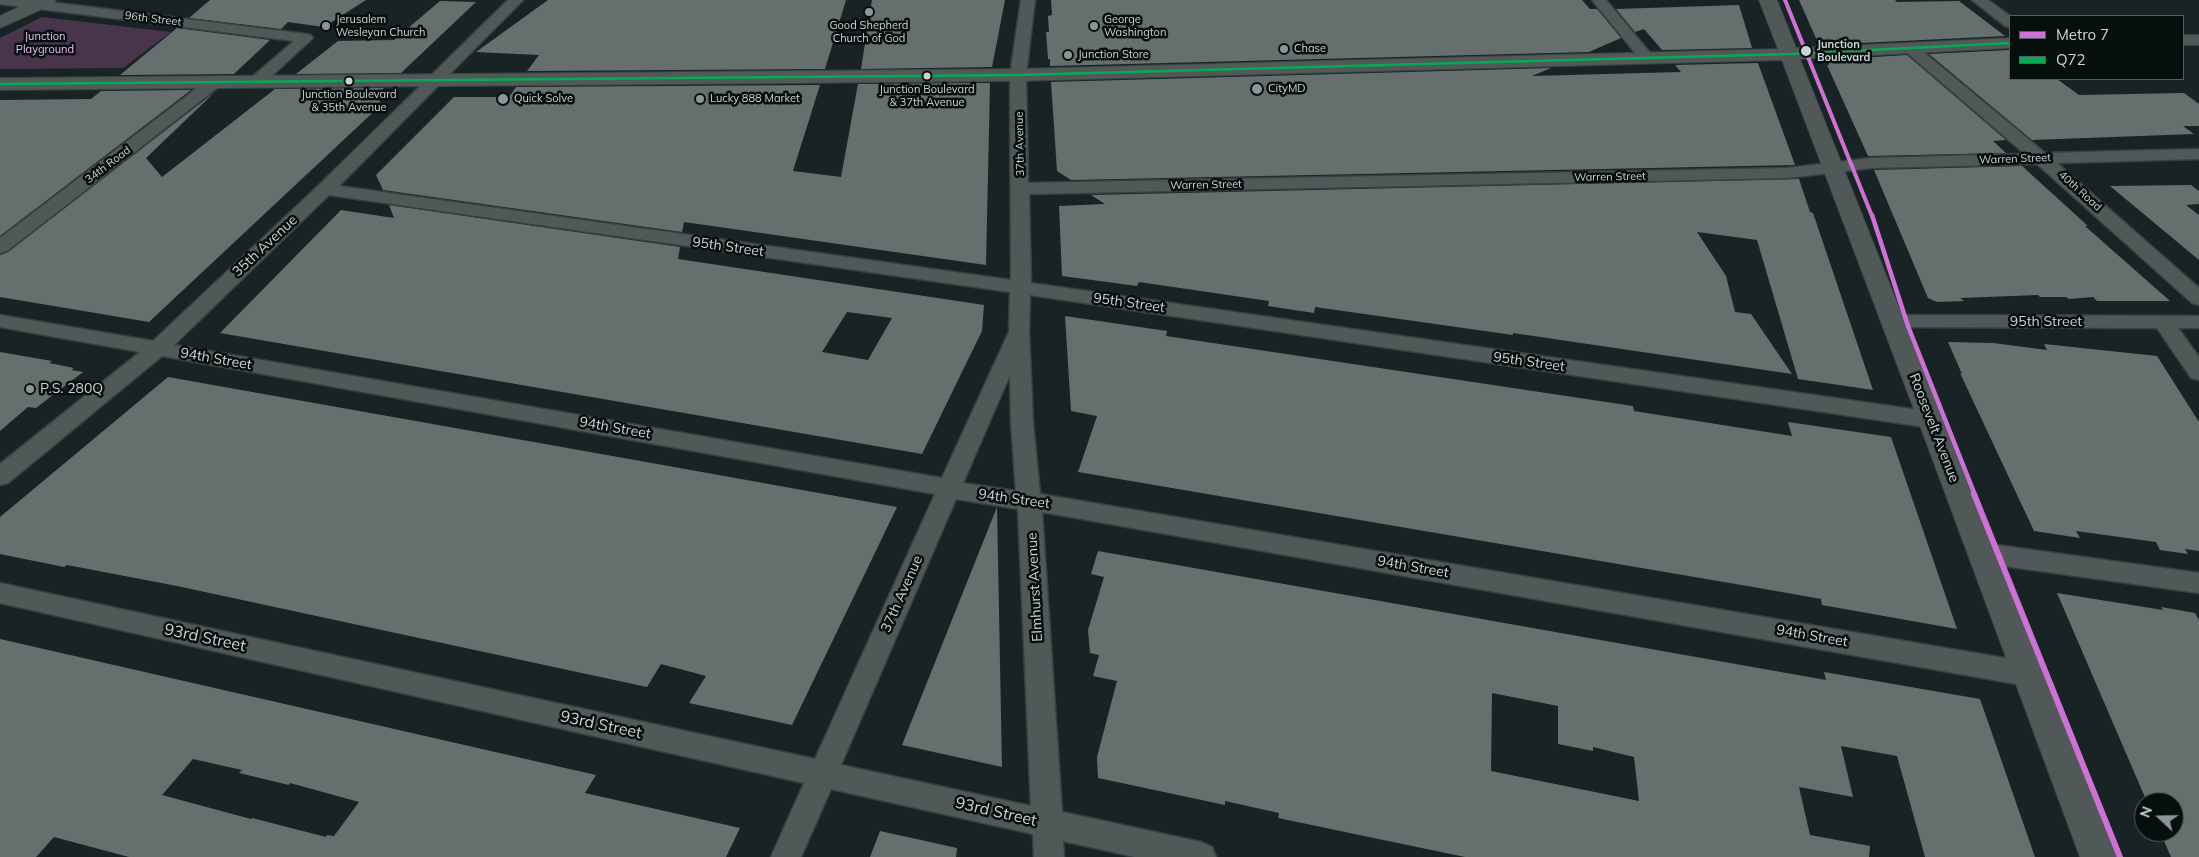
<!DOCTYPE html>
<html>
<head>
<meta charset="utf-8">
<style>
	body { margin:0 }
	#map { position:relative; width:2199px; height:857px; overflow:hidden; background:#182423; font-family:Mulish,sans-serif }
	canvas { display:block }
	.legend { position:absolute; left:2009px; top:15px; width:175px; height:65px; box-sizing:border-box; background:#070f0e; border:1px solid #555e5d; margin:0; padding:6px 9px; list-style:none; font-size:15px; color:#c9d5d4 }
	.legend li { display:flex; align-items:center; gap:10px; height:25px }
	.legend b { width:25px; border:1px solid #555e5d }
	.north { position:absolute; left:2134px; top:792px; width:50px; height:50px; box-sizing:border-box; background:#070f0e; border:1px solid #555e5d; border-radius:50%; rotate:291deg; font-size:14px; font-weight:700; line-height:20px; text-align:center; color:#c9d5d4 }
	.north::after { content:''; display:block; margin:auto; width:18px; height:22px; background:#8b9796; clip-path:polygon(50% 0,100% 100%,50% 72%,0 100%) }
</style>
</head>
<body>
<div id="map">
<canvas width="2199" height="857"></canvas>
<ul class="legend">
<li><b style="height:6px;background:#ce70d5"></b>Metro 7</li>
<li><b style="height:6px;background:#06aa56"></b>Q72</li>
</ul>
<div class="north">N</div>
</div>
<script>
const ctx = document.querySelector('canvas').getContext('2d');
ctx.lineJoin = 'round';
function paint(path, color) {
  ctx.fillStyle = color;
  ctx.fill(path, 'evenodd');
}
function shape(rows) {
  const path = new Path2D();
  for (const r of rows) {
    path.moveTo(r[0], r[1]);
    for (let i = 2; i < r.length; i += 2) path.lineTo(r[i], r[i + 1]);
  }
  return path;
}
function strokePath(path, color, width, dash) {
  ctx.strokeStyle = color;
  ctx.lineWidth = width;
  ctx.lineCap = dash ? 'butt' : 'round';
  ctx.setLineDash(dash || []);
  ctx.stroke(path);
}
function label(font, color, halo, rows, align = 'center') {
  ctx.font = font + ' Mulish,sans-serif';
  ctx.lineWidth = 5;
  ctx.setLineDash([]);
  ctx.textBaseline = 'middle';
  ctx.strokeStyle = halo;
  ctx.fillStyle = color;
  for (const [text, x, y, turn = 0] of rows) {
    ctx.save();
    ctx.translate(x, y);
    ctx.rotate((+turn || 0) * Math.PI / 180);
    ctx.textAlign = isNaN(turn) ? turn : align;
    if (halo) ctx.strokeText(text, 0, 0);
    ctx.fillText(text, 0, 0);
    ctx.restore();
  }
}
paint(shape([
	[42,17,171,32,123,68,0,69,0,38]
]), '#48344b');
paint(shape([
	[210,0,366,0,324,27,288,22,281,29,189,18],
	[548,0,846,0,825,69,527,71,539,55,476,52],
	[872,0,1005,0,992,67,861,69],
	[1051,0,1582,0,1590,9,1597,9,1621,38,1589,52,1050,66,1050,59,1048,59,1046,32,1049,32,1048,16,1052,15],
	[1799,0,1895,0,1897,2,1959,1,2005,36,1819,45],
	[440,1,476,2,401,73,296,74,338,41,394,40],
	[1739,5,1752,48,1662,50,1644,29,1635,32,1616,9],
	[177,28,270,40,234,74,120,75],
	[2010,50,2010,79,2057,79,2079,95,2184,93,2199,104,2199,126,2183,126,2194,134,2032,140,1929,54],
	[1907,55,2006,140,1993,141,2006,153,1868,156,1827,65,1829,65,1826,60],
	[1758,63,1795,165,1071,180,1057,171,1051,82,1551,68,1532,76,1681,72,1675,65],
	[990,83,986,265,684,222,682,232,383,190,376,175,454,97,509,97,516,87,820,85,793,171,841,177,858,84],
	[384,88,375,96,382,104,149,322,0,297,0,255,8,252,215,92,146,158,162,177,275,89],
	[191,90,0,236,0,100,91,99,101,91],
	[2022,166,2088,226,2085,226,2170,301,2097,301,2093,297,2069,299,2066,297,2040,297,2038,295,1960,298,1964,301,1937,302,1928,298,1874,170],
	[1799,179,1810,212,1813,213,1873,390,1798,379,1757,240,1697,232,1726,276,1735,312,1751,314,1792,374,1513,333,1513,335,1315,307,1314,313,1268,306,1269,301,1139,282,1137,286,1062,276,1059,206,1105,204,1091,195],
	[2191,185,2199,191,2199,204,2186,205,2199,215,2199,260,2110,186],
	[389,205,680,247,678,259,984,305,982,331,922,454,220,333,341,210,394,218],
	[847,312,892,318,868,360,822,352],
	[1065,316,1167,331,1166,336,1633,406,1634,411,1792,436,1788,422,1891,437,1957,629,1822,605,1821,599,1759,588,1078,472,1097,416,1071,411],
	[1948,342,1993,343,2047,350,2044,344,2157,356,2199,422,2199,551,2185,549,2188,554,2160,550,2156,542,2076,531,2080,538,2034,531,1960,373,1962,374],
	[0,352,52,361,49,363,74,368,71,370,83,372,36,408,28,407,0,431],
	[168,377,635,460,897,507,792,725,689,703,706,676,661,664,647,687,177,586,67,565,64,567,0,554,0,517],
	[997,507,997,508,1002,767,902,745],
	[1098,551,1826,680,1824,672,1980,699,2035,857,1925,857,1897,756,1841,746,1853,797,1799,787,1810,835,1870,846,1869,857,1465,857,1278,818,1279,813,1225,801,1225,805,1098,778,1097,757,1117,681,1093,676,1099,655,1090,653,1088,630,1104,577,1091,574],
	[1492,693,1558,706,1558,744,1593,751,1593,747,1634,757,1639,801,1491,771],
	[2057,593,2163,610,2161,607,2195,613,2199,620,2199,857,2171,857,2160,832,2174,832,2174,802,2147,802],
	[0,639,596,775,585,793,740,828,726,857,129,857,54,837,36,857,0,857],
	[193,759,242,770,239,773,289,785,290,783,359,802,334,836,327,835,326,837,252,818,251,819,162,795],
	[880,831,957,848,956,857,870,857]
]), '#656f6e');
const minor = shape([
	[0,0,34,0,306,34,311,35,313,38,263,84,257,86,251,84,249,81,251,78,294,41,0,4,0,0],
	[508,0,523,0,339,186,1011,280,1010,75,1021,0,1035,0,1026,75,1028,183,1788,168,1871,158,2025,154,1906,52,1903,49,1906,46,1911,44,1916,46,2045,153,2199,149,2199,159,2057,163,2199,288,2199,305,2192,303,2037,164,1871,168,1788,178,1029,194,1031,283,1932,412,1940,415,1943,420,1940,425,1932,428,1030,295,1029,332,1033,422,1040,494,2028,662,2038,666,2042,674,2038,682,2028,686,1042,512,1062,812,1201,842,1212,847,1216,857,1135,857,1063,841,1064,857,1034,857,1033,834,831,789,801,857,771,857,804,783,0,603,0,583,815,759,935,494,162,356,8,483,0,485,0,464,140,352,0,327,0,315,153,341,319,185,508,0],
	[329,195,1010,292,1009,332,942,478,174,345,329,195],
	[1010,375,1011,422,1016,491,963,483,1010,375],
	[956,499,1018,509,1031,806,841,765,956,499],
	[1592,0,1606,0,1651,54,1654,57,1651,60,1641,60,1592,0],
	[1972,0,1988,0,2010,16,2010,27,2005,26,1972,0],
	[215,77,221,79,223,82,221,85,7,251,0,253,0,238,209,79,215,77],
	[1893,315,2199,316,2199,328,2178,328,2199,357,2199,380,2191,378,2157,328,1893,327,1886,326,1883,321,1886,316,1893,315],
	[1982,543,2199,573,2199,593,1982,563,1973,560,1970,553,1973,546,1982,543]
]);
const tertiary = shape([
	[33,0,56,0,53,4,0,28,0,16,33,0]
]);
const secondary = shape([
	[1759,0,1777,0,1796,48,2010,38,2010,48,1800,59,2118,857,2080,857,1918,420,1782,60,1018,81,0,90,0,78,1018,69,1778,49,1759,0],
	[2183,35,2199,35,2199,45,2183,45,2183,35]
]);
strokePath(minor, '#374040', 3);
strokePath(tertiary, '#374040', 2);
strokePath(secondary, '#374040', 2);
paint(minor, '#505958');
paint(tertiary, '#505958');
paint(secondary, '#505958');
strokePath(shape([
	[0,84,1018,75,1790,54,2010,43]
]), '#06aa56', 2.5);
strokePath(shape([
	[1785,0,1872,216]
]), '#ce70d5', 4);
strokePath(shape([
	[1872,215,1908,326,1975,495]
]), '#ce70d5', 4.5);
strokePath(shape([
	[1974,494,2120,857]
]), '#ce70d5', 6);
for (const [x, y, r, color] of [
	[869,12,5,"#8b9796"],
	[326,26,5,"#8b9796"],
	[1094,26,5,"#8b9796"],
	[1284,49,5,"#8b9796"],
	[1806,51,6,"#c9d5d4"],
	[1068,55,5,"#8b9796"],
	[927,76,4.5,"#c9d5d4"],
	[349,81,4.5,"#c9d5d4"],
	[1257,89,6,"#8b9796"],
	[503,99,6,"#8b9796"],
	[700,99,5,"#8b9796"],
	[30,389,5,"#8b9796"]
]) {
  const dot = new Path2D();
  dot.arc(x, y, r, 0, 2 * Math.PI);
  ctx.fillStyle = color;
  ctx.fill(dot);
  strokePath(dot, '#070f0e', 2);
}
label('11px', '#c9d5d4', '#070f0e', [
	["96th Street",153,19,7],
	["37th Avenue",1020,144,-91],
	["Warren Street",2015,159,-2],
	["34th Road",108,165,-37],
	["Warren Street",1610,177,-1],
	["Warren Street",1206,185,-1],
	["40th Road",2080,191,42]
]);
label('11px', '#c9d5d4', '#070f0e', [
	["Jerusalem",336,20],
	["Wesleyan Church",336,33],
	["George",1104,20],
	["Washington",1104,33],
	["Good Shepherd",869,26,"center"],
	["Church of God",869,39,"center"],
	["Chase",1294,49],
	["Junction Store",1078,55],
	["CityMD",1268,89],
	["Quick Solve",514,99],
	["Lucky 888 Market",710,99]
], 'left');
label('11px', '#f5bff8', '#070f0e', [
	["Junction",45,37],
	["Playground",45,50]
]);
label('bold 11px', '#c9d5d4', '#070f0e', [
	["Junction",1817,45],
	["Boulevard",1817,58]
], 'left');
label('11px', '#c9d5d4', '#070f0e', [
	["Junction Boulevard",927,90],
	["& 37th Avenue",927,103],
	["Junction Boulevard",349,95],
	["& 35th Avenue",349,108]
]);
label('14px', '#c9d5d4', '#070f0e', [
	["35th Avenue",265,246,-43],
	["95th Street",728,247,8],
	["95th Street",1129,303,8],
	["95th Street",2046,322],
	["94th Street",216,359,10],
	["95th Street",1529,362,8],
	["94th Street",615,428,10],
	["Roosevelt Avenue",1934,428,69],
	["94th Street",1014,499,8],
	["94th Street",1413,567,10],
	["Elmhurst Avenue",1035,587,-93],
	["37th Avenue",902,594,-66],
	["94th Street",1812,636,10]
]);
label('14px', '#c9d5d4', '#070f0e', [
	["P.S. 280Q",40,389]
], 'left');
label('16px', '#c9d5d4', '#070f0e', [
	["93rd Street",205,638,12],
	["93rd Street",601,725,12],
	["93rd Street",996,812,13]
]);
</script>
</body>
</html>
